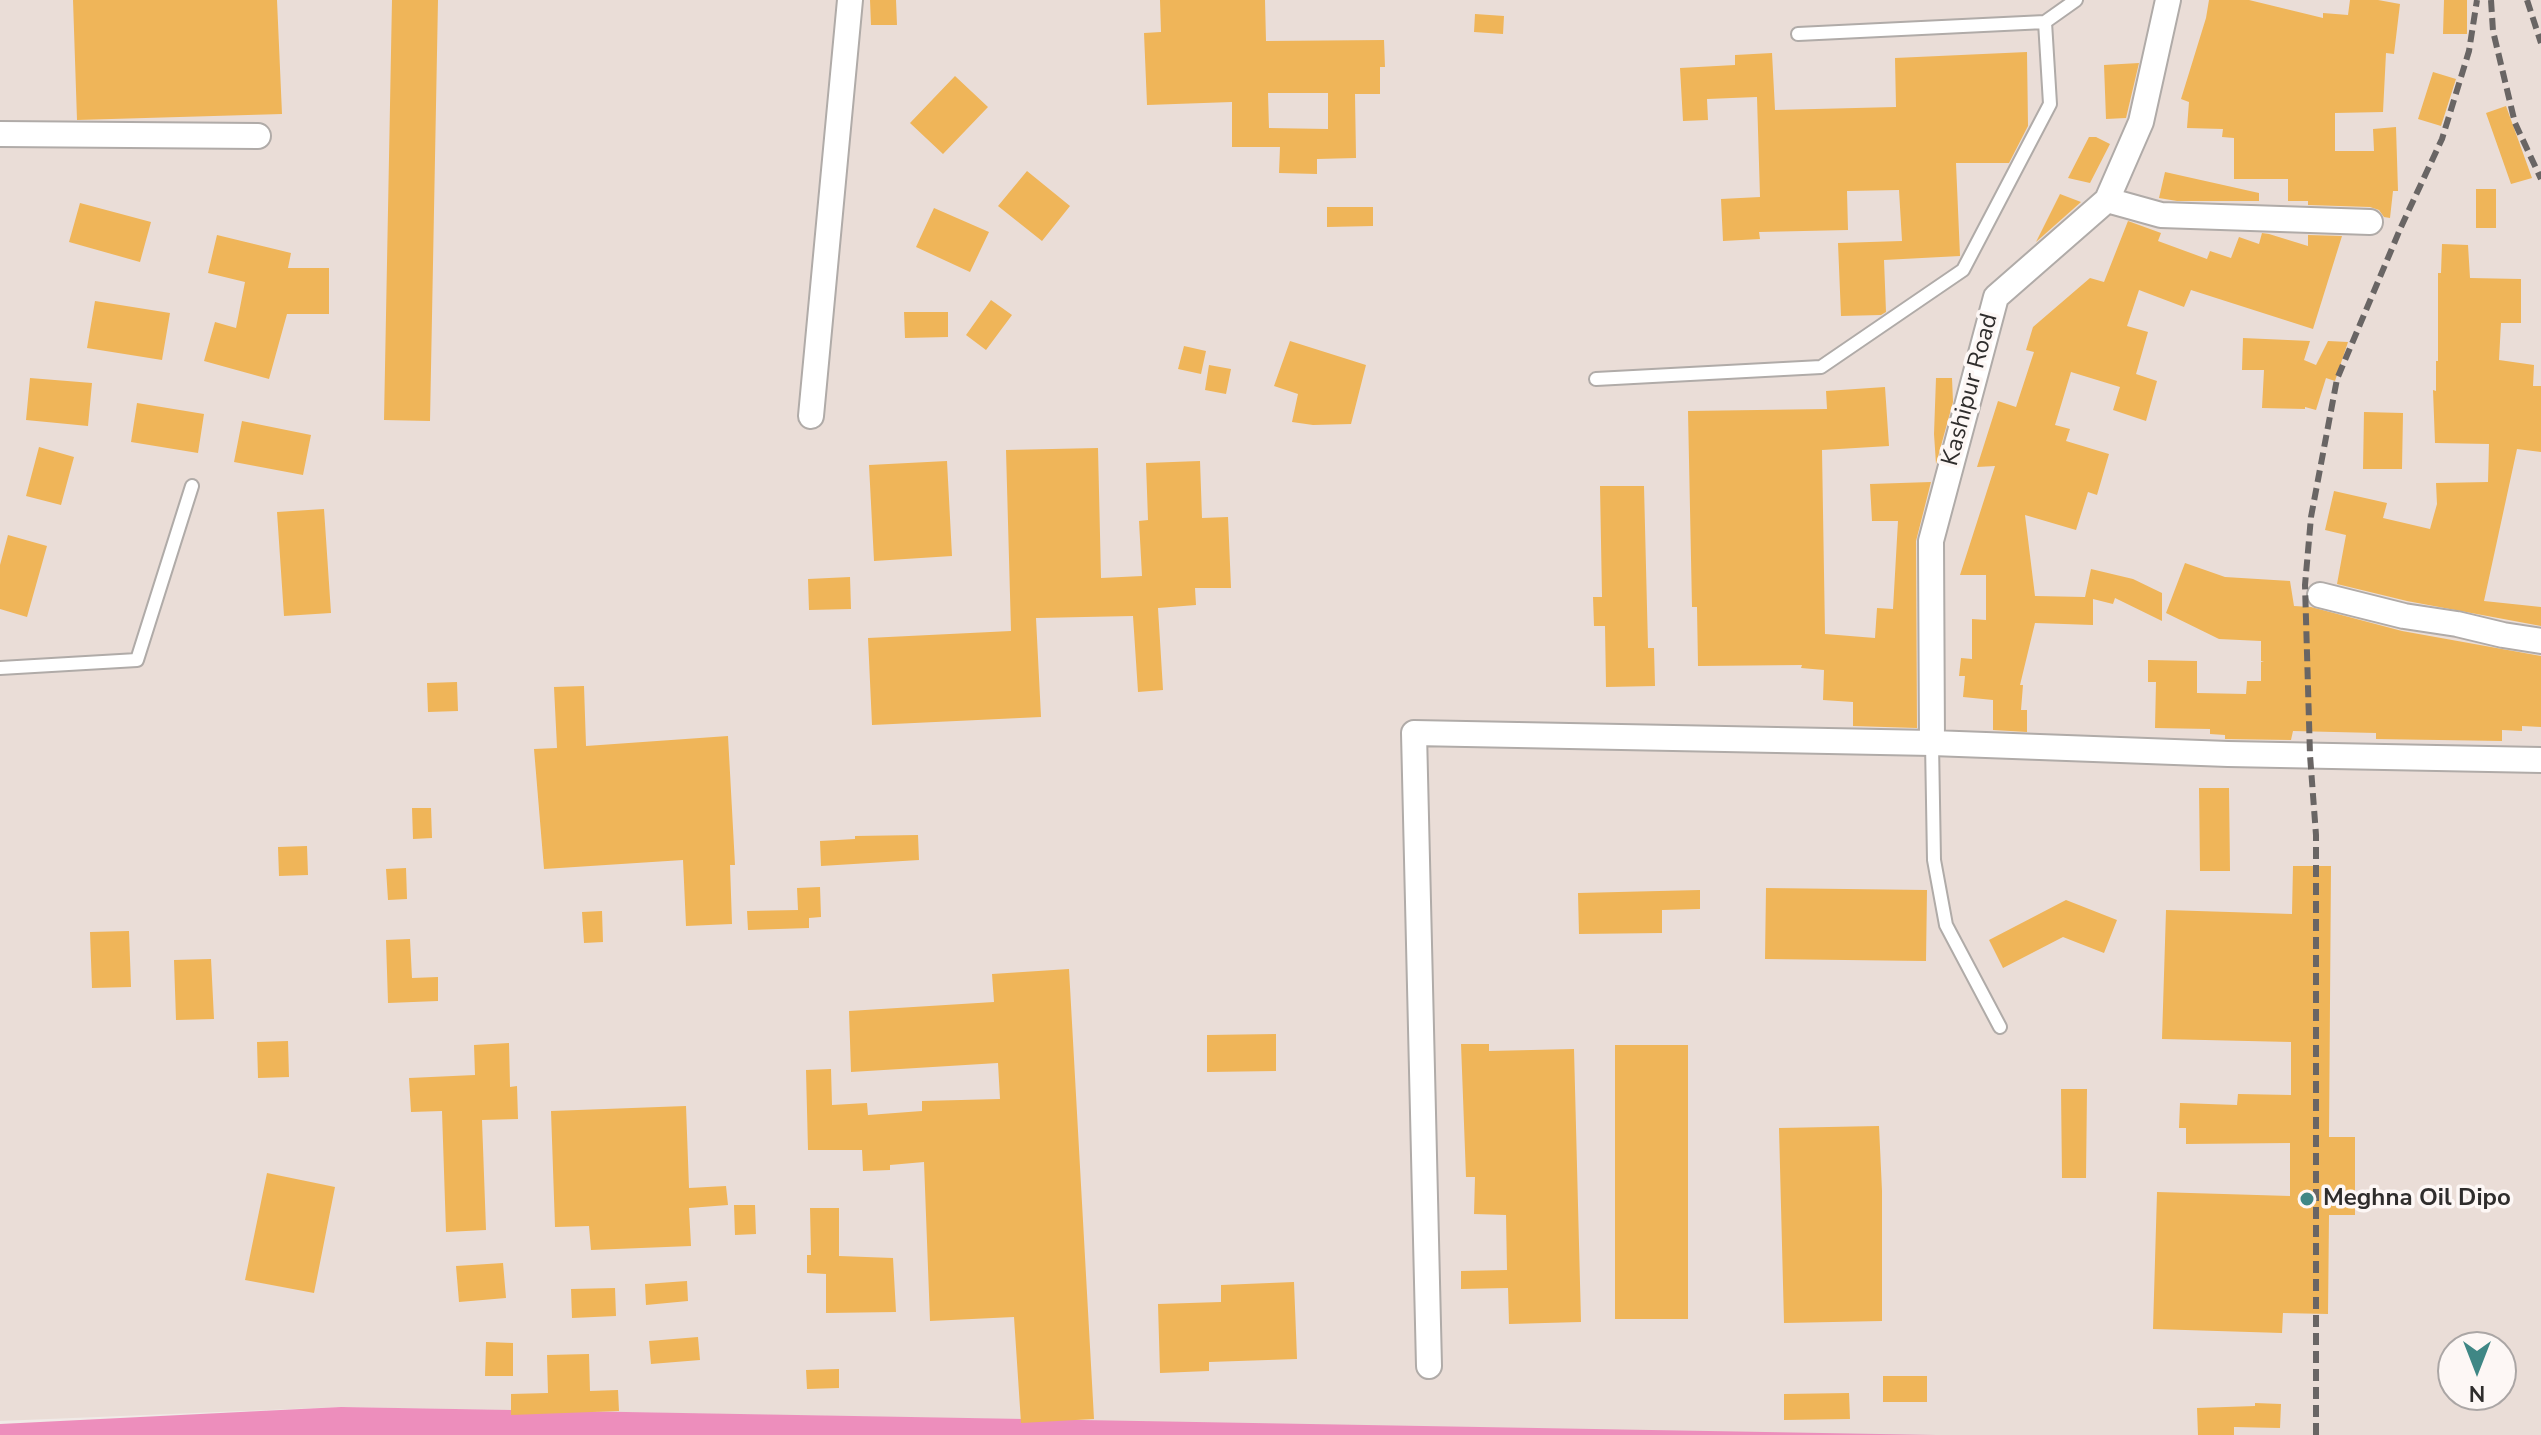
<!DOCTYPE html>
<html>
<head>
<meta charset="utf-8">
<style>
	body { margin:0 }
	#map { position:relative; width:2541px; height:1435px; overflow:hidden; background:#f0eae7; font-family:"Nunito Sans",sans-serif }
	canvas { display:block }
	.north { position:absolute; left:2437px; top:1331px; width:80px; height:80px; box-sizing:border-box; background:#fdf7f5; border:2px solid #aba6a5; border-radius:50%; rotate:180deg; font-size:22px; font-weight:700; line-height:32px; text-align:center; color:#2f2d2c }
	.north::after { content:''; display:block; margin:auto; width:28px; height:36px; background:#3f8785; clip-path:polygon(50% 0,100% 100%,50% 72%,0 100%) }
</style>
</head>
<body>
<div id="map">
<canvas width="2541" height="1435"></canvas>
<div class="north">N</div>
</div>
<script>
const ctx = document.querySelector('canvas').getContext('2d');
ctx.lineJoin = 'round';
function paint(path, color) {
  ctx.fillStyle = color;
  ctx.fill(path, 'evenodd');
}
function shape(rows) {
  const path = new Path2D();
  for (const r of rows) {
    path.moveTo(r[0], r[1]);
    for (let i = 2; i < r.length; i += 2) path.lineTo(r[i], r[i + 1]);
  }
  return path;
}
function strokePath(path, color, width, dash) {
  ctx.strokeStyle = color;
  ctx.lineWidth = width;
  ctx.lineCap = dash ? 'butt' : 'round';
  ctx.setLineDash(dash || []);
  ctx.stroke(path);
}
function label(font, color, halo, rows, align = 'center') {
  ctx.font = font + ' "Nunito Sans",sans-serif';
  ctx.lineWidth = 7;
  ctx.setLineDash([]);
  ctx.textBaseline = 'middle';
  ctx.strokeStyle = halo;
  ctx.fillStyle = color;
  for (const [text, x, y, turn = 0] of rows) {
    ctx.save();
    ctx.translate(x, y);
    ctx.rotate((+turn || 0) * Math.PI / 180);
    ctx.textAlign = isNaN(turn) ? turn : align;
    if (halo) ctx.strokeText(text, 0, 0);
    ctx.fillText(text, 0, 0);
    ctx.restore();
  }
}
paint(shape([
	[0,0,2541,0,2541,1435,1856,1435,341,1407,0,1421],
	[2453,1347,2501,1347,2501,1395,2453,1395]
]), '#eaddd7');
paint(shape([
	[341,1407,1936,1435,0,1435,0,1424]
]), '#ed8ebc');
paint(shape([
	[73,0,277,0,282,114,77,120],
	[392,0,438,0,430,421,384,420],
	[870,0,896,0,897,25,871,25],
	[1160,0,1265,0,1266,41,1384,40,1385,67,1380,67,1380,94,1355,94,1356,158,1317,159,1317,174,1279,173,1280,147,1232,147,1232,102,1147,105,1144,33,1161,32],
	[1268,93,1328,93,1328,129,1269,128],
	[2209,0,2249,0,2323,18,2323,13,2348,15,2350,0,2378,0,2400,4,2394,54,2386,53,2383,112,2335,113,2335,151,2374,151,2373,129,2396,127,2398,191,2393,191,2390,218,2384,217,2379,210,2370,207,2308,205,2308,201,2288,201,2288,179,2234,179,2234,138,2222,137,2223,129,2187,128,2189,102,2181,99,2206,18],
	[2444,0,2467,0,2467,34,2443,34],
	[1475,14,1504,16,1503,34,1474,32],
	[2027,52,2028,126,2009,163,1956,163,1960,256,1884,260,1886,312,1881,315,1841,316,1838,243,1902,241,1899,190,1847,191,1848,230,1759,232,1760,239,1723,241,1721,199,1760,197,1757,97,1707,99,1708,120,1683,121,1680,68,1735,65,1735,55,1772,53,1775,110,1896,107,1895,58],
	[2139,63,2126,118,2106,119,2104,65],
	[2433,72,2456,79,2441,126,2418,119],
	[955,76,988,107,943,154,910,123],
	[2506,106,2532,178,2511,184,2486,113],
	[2089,137,2096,137,2110,144,2090,183,2068,178],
	[1027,171,1070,206,1042,241,998,206],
	[2165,172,2259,193,2259,201,2177,201,2159,198],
	[2476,189,2496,189,2496,228,2476,228],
	[2060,194,2081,202,2036,242],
	[80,203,151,222,140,262,69,242],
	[1327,207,1373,207,1373,226,1327,227],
	[934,208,989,232,970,272,916,247],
	[2128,221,2161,233,2158,241,2207,259,2210,251,2231,258,2239,237,2259,244,2262,233,2269,234,2308,246,2308,235,2342,236,2313,329,2191,290,2184,307,2139,290,2127,326,2148,332,2136,374,2157,381,2146,421,2113,410,2120,387,2071,372,2055,425,2070,429,2066,441,2109,454,2097,495,2088,492,2076,530,2025,515,2035,596,2085,597,2091,569,2133,579,2162,593,2162,621,2115,598,2113,604,2093,599,2093,625,2035,623,2020,685,2023,685,2021,710,2027,710,2027,732,1993,730,1993,700,1963,697,1965,676,1959,676,1961,658,1972,659,1972,619,1986,620,1986,575,1960,575,1995,466,1977,467,1998,401,2016,407,2034,352,2026,350,2033,327,2090,278,2104,282],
	[217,235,291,253,288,268,329,268,329,314,287,314,269,379,204,361,215,322,236,328,245,282,208,273],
	[2442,244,2468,245,2470,278,2521,279,2521,323,2501,323,2499,360,2534,365,2533,386,2541,386,2541,452,2517,449,2484,601,2541,607,2541,626,2407,601,2337,584,2346,535,2325,530,2334,491,2387,503,2383,518,2430,529,2437,504,2436,483,2488,482,2489,444,2435,443,2433,390,2436,391,2436,361,2438,361,2438,273,2441,273],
	[991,300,1012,315,986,350,966,335],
	[95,301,170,313,162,360,87,348],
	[904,312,948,312,948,337,905,338],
	[2243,338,2310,341,2304,360,2316,365,2328,341,2348,342,2335,381,2326,378,2316,410,2305,407,2305,409,2262,408,2264,370,2242,370],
	[1290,341,1366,365,1351,424,1313,425,1292,422,1298,394,1274,386],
	[1184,346,1206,351,1201,374,1178,369],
	[1209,365,1231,369,1226,394,1205,390],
	[30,378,92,383,88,426,26,420],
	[1936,378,1952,378,1953,402,1936,464,1934,434],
	[1885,387,1889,446,1822,450,1825,634,1875,638,1877,608,1893,609,1898,521,1872,521,1870,484,1931,482,1916,541,1917,728,1853,726,1853,702,1823,700,1824,670,1801,668,1802,665,1698,666,1697,607,1692,607,1688,411,1827,409,1826,391],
	[137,403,204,414,198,453,131,442],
	[2364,412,2403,413,2402,469,2363,469],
	[242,421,311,435,303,475,234,462],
	[39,447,74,457,61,505,26,496],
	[1098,448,1101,578,1142,576,1139,521,1148,520,1146,463,1200,461,1202,518,1228,517,1231,588,1195,588,1196,605,1158,608,1163,690,1138,692,1133,616,1036,618,1041,717,872,725,868,638,1011,631,1006,450],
	[947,461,952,556,874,561,869,465],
	[1600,486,1644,486,1648,648,1654,648,1655,686,1606,687,1605,626,1594,626,1593,597,1602,597],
	[324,509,331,613,284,616,277,512],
	[8,535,47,546,27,617,0,609,0,565],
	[2185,563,2225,577,2290,581,2294,606,2311,607,2402,631,2541,656,2541,727,2522,726,2522,731,2502,730,2502,741,2376,739,2376,733,2293,731,2291,740,2225,739,2225,735,2210,734,2210,729,2155,728,2156,682,2148,682,2148,660,2197,661,2197,693,2246,694,2247,681,2261,681,2261,662,2264,662,2261,661,2261,641,2219,639,2166,613],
	[850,577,851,609,809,610,808,579],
	[457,682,458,711,428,712,427,683],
	[584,686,586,746,728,736,735,865,730,865,732,924,686,926,683,860,544,869,534,749,557,748,554,687],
	[2199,788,2229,788,2230,871,2200,871],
	[412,808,431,808,432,838,413,839],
	[918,835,919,860,821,866,820,841,855,839,855,836],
	[307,846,308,875,279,876,278,847],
	[2293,866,2331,866,2329,1137,2355,1137,2355,1215,2329,1215,2328,1314,2283,1313,2282,1333,2153,1329,2157,1192,2290,1196,2290,1143,2186,1144,2186,1128,2179,1128,2180,1103,2237,1105,2238,1094,2291,1095,2291,1042,2162,1039,2166,910,2292,914],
	[406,868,407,899,388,900,386,869],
	[820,887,821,917,809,918,809,928,748,930,747,911,798,910,797,888],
	[1766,888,1927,890,1926,961,1765,959],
	[1700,890,1700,909,1662,910,1662,933,1579,934,1578,893],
	[2066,900,2117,920,2104,953,2063,937,2003,968,1989,940],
	[602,911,603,942,584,943,582,912],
	[129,931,131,987,92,988,90,932],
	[410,939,412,978,438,977,438,1001,388,1003,386,940],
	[211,959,214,1019,176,1020,174,960],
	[1069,969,1094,1419,1021,1423,1014,1317,930,1321,924,1162,890,1165,890,1170,863,1171,862,1150,808,1150,806,1070,831,1069,832,1105,867,1103,868,1115,922,1111,922,1101,1000,1099,998,1063,851,1072,849,1011,994,1002,992,974],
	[1276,1034,1276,1071,1207,1072,1207,1035],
	[288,1041,289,1077,258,1078,257,1042],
	[509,1043,510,1087,517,1086,518,1119,482,1120,486,1230,446,1232,442,1111,411,1112,409,1078,475,1075,474,1045],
	[1461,1044,1489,1044,1489,1051,1574,1049,1581,1322,1509,1324,1508,1288,1461,1289,1461,1271,1507,1270,1506,1215,1474,1214,1475,1177,1466,1177],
	[1615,1045,1688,1045,1688,1319,1615,1319],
	[2061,1089,2087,1089,2086,1178,2062,1178],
	[686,1106,689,1188,726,1186,728,1205,689,1208,691,1246,591,1250,589,1226,555,1227,551,1111],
	[1879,1126,1882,1191,1882,1321,1784,1323,1779,1128],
	[267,1173,335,1187,314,1293,245,1280],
	[734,1205,755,1205,756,1234,735,1235],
	[810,1208,839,1208,839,1256,893,1258,896,1312,826,1313,826,1274,807,1273,807,1255,811,1255],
	[503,1263,506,1298,459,1302,456,1266],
	[687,1281,688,1301,646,1305,645,1284],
	[1294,1282,1297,1359,1209,1362,1209,1371,1160,1373,1158,1304,1221,1302,1221,1285],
	[615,1288,616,1316,572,1318,571,1289],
	[698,1337,700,1360,651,1364,649,1341],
	[486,1342,513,1343,513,1376,485,1376],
	[589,1354,590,1391,618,1390,619,1411,511,1415,511,1394,548,1393,547,1355],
	[839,1369,839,1388,807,1389,806,1370],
	[1883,1376,1927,1376,1927,1402,1883,1402],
	[1849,1393,1850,1419,1784,1420,1784,1394],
	[2255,1403,2281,1404,2280,1428,2234,1427,2234,1435,2198,1435,2197,1408,2255,1406]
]), '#efb559');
const service = shape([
	[1798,34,2045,22],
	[1596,379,1821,367,1963,270,2050,104,2045,22,2076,0],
	[0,668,137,660,192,486],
	[1932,743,1934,860,1946,925,2000,1027]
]);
const minor = shape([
	[0,134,258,136],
	[2107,200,2161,215,2370,222],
	[811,416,850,0],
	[2320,595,2404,616,2457,624,2503,635,2541,641],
	[1932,743,1931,541,1996,297,2107,200,2141,122,2168,0],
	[1429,1366,1414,733,1932,743,2228,754,2541,760]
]);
strokePath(service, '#b0aba8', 16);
strokePath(minor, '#b0aba8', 28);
strokePath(service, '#fff', 12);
strokePath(minor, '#fff', 24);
strokePath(shape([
	[2491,0,2493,31,2515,123,2541,179],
	[2527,0,2541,43],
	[2316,1435,2316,835,2310,755,2305,585,2311,517,2337,379,2401,227,2442,139,2469,51,2477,0]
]), '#696564', 6, [12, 6]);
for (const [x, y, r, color] of [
	[2307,1199,8,"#3f8785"]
]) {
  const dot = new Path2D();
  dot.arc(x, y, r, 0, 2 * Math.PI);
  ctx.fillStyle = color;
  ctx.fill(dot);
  strokePath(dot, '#fdf7f5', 3);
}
label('24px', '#2f2d2c', '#fdf7f5', [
	["Kashipur Road",1971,390,-75]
]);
label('bold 24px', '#2f2d2c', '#fdf7f5', [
	["Meghna Oil Dipo",2323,1199]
], 'left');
</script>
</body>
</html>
